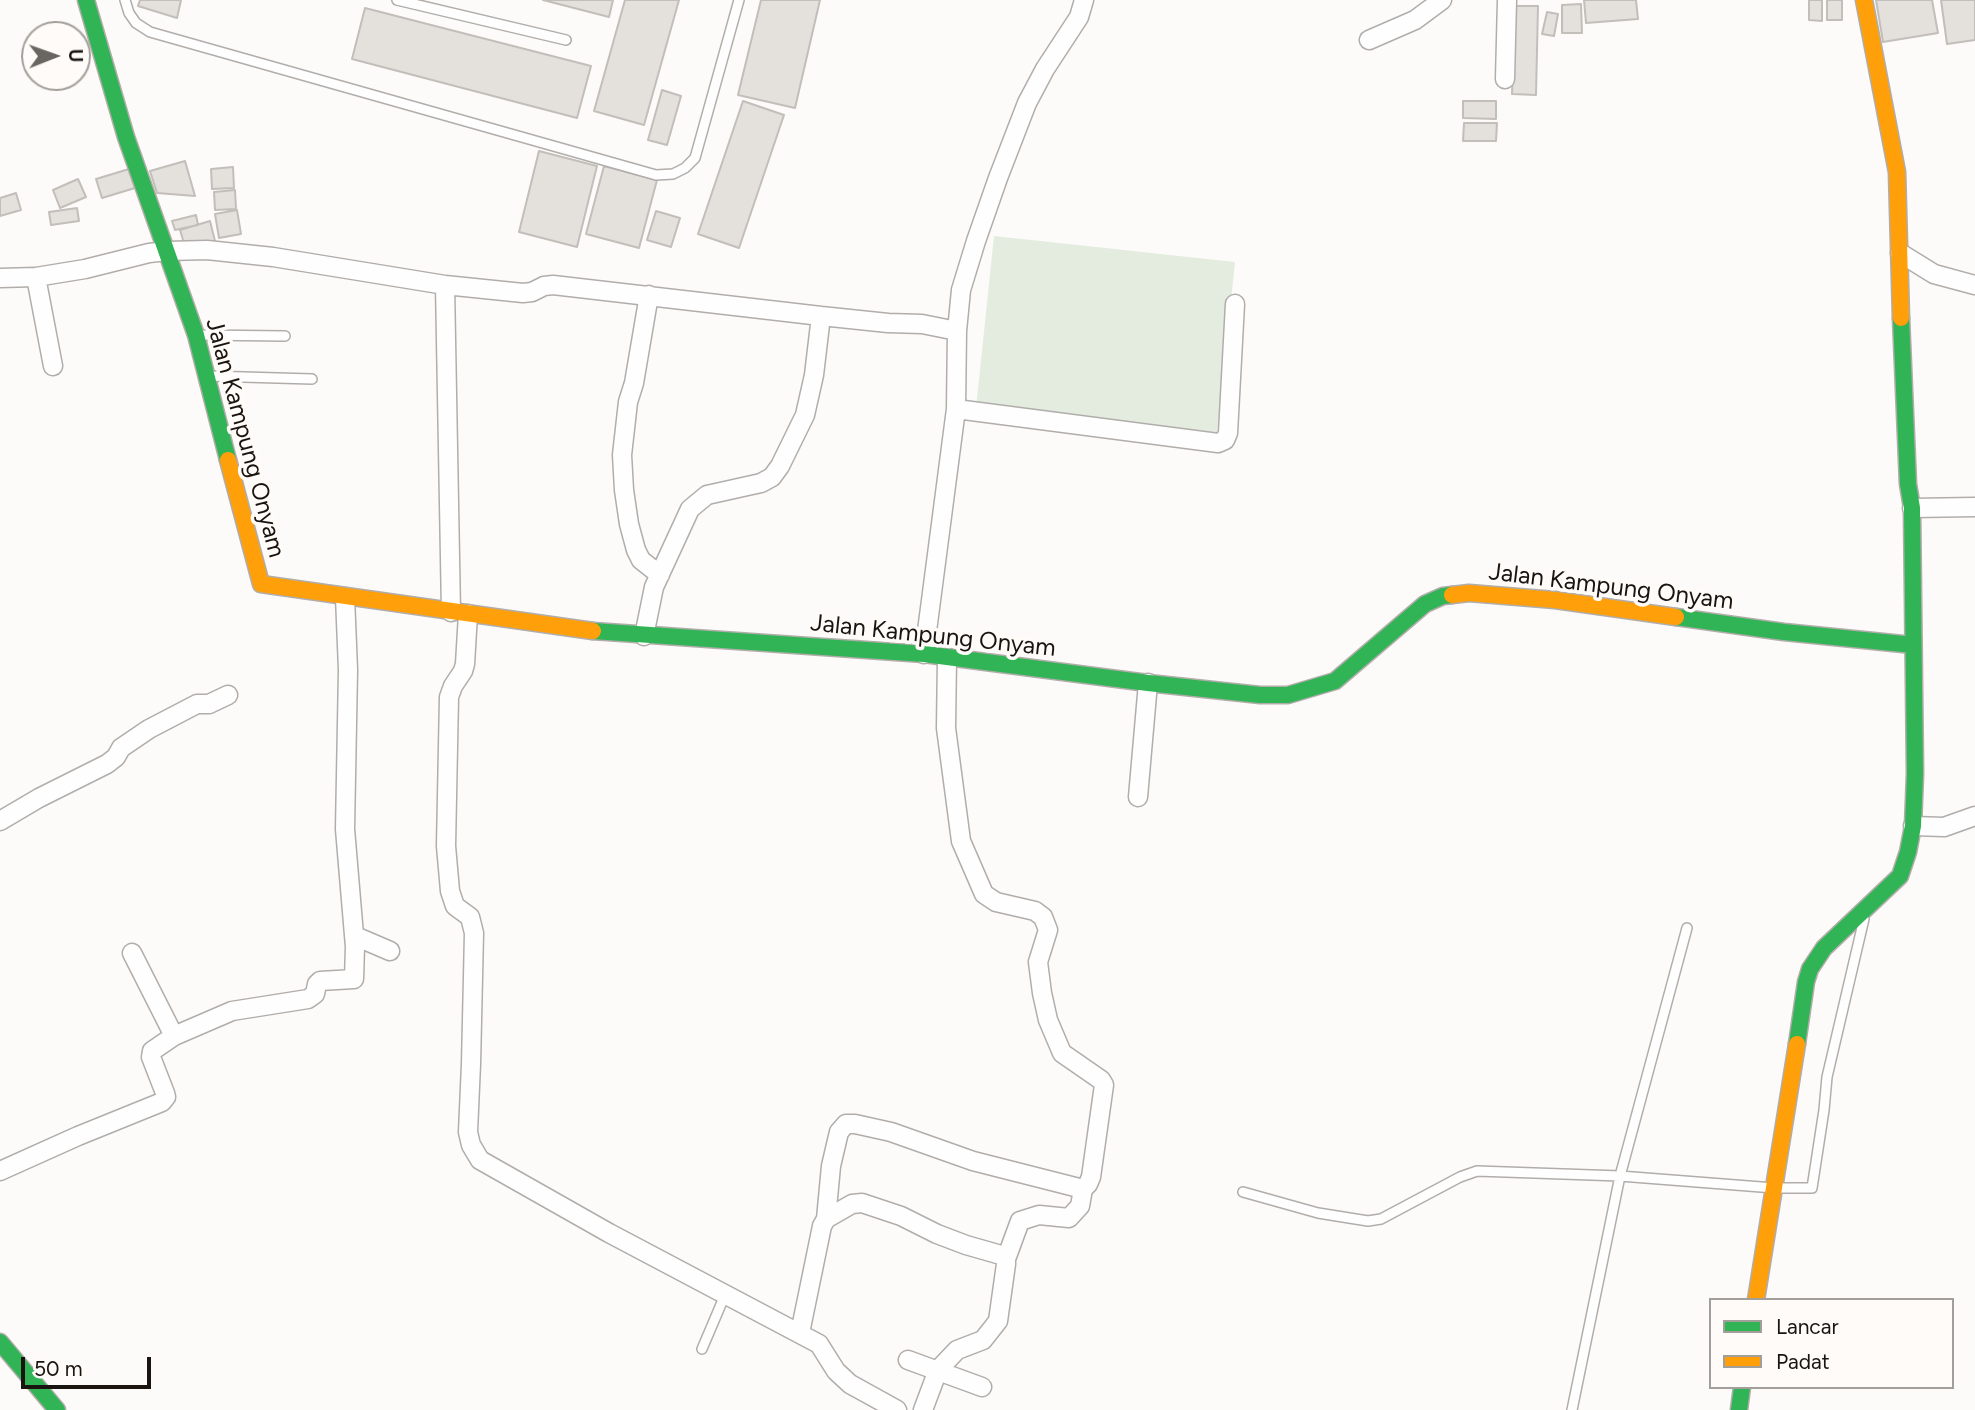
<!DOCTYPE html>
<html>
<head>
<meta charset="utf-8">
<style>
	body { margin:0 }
	#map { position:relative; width:1975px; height:1410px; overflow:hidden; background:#fdfbf9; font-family:Figtree,sans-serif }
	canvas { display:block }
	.legend { position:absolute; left:1709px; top:1298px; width:245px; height:91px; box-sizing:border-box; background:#fefbf8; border:2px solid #a29f9b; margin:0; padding:9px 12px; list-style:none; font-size:21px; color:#19140f }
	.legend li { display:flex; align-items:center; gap:14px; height:35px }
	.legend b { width:35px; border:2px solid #a29f9b }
	.north { position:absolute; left:21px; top:21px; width:70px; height:70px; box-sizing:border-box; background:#fefbf8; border:2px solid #a29f9b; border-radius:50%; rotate:89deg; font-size:19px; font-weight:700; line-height:28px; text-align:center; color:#19140f }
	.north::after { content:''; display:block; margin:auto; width:24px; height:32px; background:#696561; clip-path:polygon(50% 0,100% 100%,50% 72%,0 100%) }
	.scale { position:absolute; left:21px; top:1357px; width:130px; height:32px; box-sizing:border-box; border:4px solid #19140f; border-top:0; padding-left:9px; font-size:21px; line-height:24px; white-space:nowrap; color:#19140f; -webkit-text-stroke:5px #fefbf8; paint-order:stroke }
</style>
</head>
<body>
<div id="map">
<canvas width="1975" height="1410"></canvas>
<ul class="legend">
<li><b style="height:9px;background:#30b455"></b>Lancar</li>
<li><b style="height:9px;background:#ff9f0a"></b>Padat</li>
</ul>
<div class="north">U</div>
<div class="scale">50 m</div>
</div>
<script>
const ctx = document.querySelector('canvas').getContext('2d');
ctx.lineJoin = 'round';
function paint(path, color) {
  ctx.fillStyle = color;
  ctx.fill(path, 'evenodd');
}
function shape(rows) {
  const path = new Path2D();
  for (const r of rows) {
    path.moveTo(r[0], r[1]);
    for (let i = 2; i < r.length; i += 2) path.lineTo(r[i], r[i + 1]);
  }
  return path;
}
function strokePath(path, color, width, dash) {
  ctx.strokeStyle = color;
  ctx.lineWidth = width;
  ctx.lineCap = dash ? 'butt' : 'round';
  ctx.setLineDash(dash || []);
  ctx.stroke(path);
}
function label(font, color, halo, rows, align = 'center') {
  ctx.font = font + ' Figtree,sans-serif';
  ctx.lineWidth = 7;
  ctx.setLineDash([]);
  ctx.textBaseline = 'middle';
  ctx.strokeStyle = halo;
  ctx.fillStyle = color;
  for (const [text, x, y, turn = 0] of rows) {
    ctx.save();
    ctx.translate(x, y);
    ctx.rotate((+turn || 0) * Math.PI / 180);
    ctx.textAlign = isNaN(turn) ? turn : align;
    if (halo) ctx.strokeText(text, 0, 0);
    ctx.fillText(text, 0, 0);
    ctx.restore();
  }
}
paint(shape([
	[994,236,1235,262,1217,434,976,408]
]), '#e3ecdf');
const building = shape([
	[140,0,181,0,177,18,138,6,140,0],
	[543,0,613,0,609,17,543,0],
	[625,0,679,0,644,125,594,111,625,0],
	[761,0,820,0,795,108,738,95,761,0],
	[1584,0,1636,0,1638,19,1586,23,1584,0],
	[1809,0,1822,0,1822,21,1809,20,1809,0],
	[1827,0,1842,0,1842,20,1827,20,1827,0],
	[1876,0,1932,0,1938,33,1883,42,1876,0],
	[1941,0,1975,0,1975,40,1947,44,1941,0],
	[1581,4,1582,33,1562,33,1562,5,1581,4],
	[1515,6,1538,6,1536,95,1512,94,1515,6],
	[365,8,591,66,577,118,352,59,365,8],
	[1547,12,1558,14,1554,36,1542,34,1547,12],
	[662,90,681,96,667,145,648,140,662,90],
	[743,101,784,115,739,248,698,234,743,101],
	[1463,101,1496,101,1496,119,1463,118,1463,101],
	[1464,123,1497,123,1496,141,1463,141,1464,123],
	[539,151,597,166,577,247,519,232,539,151],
	[185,161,195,196,157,193,150,171,185,161],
	[604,166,657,180,639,248,586,234,604,166],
	[233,167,234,188,212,189,211,169,233,167],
	[129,169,135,188,102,198,96,179,129,169],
	[78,179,86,197,60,208,53,190,78,179],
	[235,190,236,209,215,210,214,192,235,190],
	[16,193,21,210,0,216,0,198,16,193],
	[77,208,79,221,51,225,49,212,77,208],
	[237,210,241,234,219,238,215,214,237,210],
	[656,211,680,218,671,247,647,240,656,211],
	[196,215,198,225,175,230,172,221,196,215],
	[210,221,215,241,186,250,180,230,210,221]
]);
paint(building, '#e4e1dd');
strokePath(building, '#c2beba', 2);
const lane = shape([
	[125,0,129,13,136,23,150,32,656,175,673,174,685,168,695,158,739,0],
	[397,0,566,40],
	[198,335,285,336],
	[209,376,312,379],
	[1243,1192,1318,1213,1368,1221,1381,1219,1460,1177,1477,1171,1620,1176,1774,1188,1812,1188,1824,1110,1827,1077,1864,919],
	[702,1349,725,1295],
	[1572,1410,1620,1176,1687,928]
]);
const street = shape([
	[1369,40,1415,20,1442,0],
	[1505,79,1507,0],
	[1900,253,1934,274,1975,285],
	[36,277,53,366],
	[0,278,36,277,85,269,149,253,167,251,207,250,273,257,445,285,523,293,532,292,544,286,553,285,821,316],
	[445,285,451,612],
	[649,295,634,383,628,402,622,455,624,490,629,524,636,550,641,560,660,575],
	[956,409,1218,443,1225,440,1228,433,1235,304],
	[1912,508,1975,507],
	[468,614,465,664,463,671,453,686,449,697,446,846,450,891,455,906,470,917,474,933,471,1064,468,1132,471,1145,480,1160,609,1233,819,1344,836,1371,850,1384,897,1410],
	[644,636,654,587,690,509,707,495,761,483,772,477,780,466,805,415,814,375,821,316,888,323,922,324,957,331],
	[924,654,956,409,957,331,961,290,976,241,998,178,1027,103,1045,69,1079,17,1084,0],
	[1138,797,1148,683],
	[0,821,39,798,107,764,116,757,121,748,149,729,197,704,209,704,228,695],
	[1913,826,1944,827,1975,816],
	[355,936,390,951],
	[132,953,174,1036],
	[0,1171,78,1136,162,1102,166,1097,165,1093,151,1057,152,1051,174,1036,232,1011,308,999,315,994,317,984,320,981,354,979,355,947,345,829,348,670,345,597],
	[826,1219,831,1166,839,1132,846,1124,855,1124,891,1132,973,1161,1083,1189,1088,1184,1091,1177,1104,1085,1101,1080,1062,1053,1048,1020,1042,993,1038,962,1048,930,1043,917,1035,911,996,902,984,894,961,841,946,728,947,658],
	[1006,1259,1020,1221,1039,1215,1069,1218,1080,1206,1083,1189],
	[800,1333,822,1226,826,1219,852,1204,862,1203,901,1216,937,1234,966,1245,1001,1255,1006,1259,1006,1264,998,1321,983,1340,957,1350,938,1370,923,1410],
	[908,1360,982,1387]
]);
const fast = shape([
	[86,0,126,137,196,335,228,460],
	[1676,617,1784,632,1913,645],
	[593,631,924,654,1148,683,1260,695,1288,695,1335,681,1425,604,1443,596,1452,595],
	[1797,1044,1806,982,1810,969,1824,948,1900,876,1908,852,1913,826,1915,774,1912,508,1908,484,1901,318],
	[0,1342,57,1410],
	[1739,1410,1742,1387]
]);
const slow = shape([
	[1864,0,1897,172,1901,318],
	[228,460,261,584,593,631],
	[1452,595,1469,593,1555,600,1676,617],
	[1756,1300,1797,1044]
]);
strokePath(lane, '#b1adaa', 12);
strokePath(street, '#b1adaa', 21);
strokePath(fast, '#b1adaa', 19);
strokePath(slow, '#b1adaa', 19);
strokePath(lane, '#fffefe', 9);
strokePath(street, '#fffefe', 18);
strokePath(fast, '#30b455', 16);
strokePath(slow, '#ff9f0a', 16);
label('24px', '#19140f', '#fefbf8', [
	["Jalan Kampung Onyam",245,438,75],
	["Jalan Kampung Onyam",1611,587,7],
	["Jalan Kampung Onyam",933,636,6]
]);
</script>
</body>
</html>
